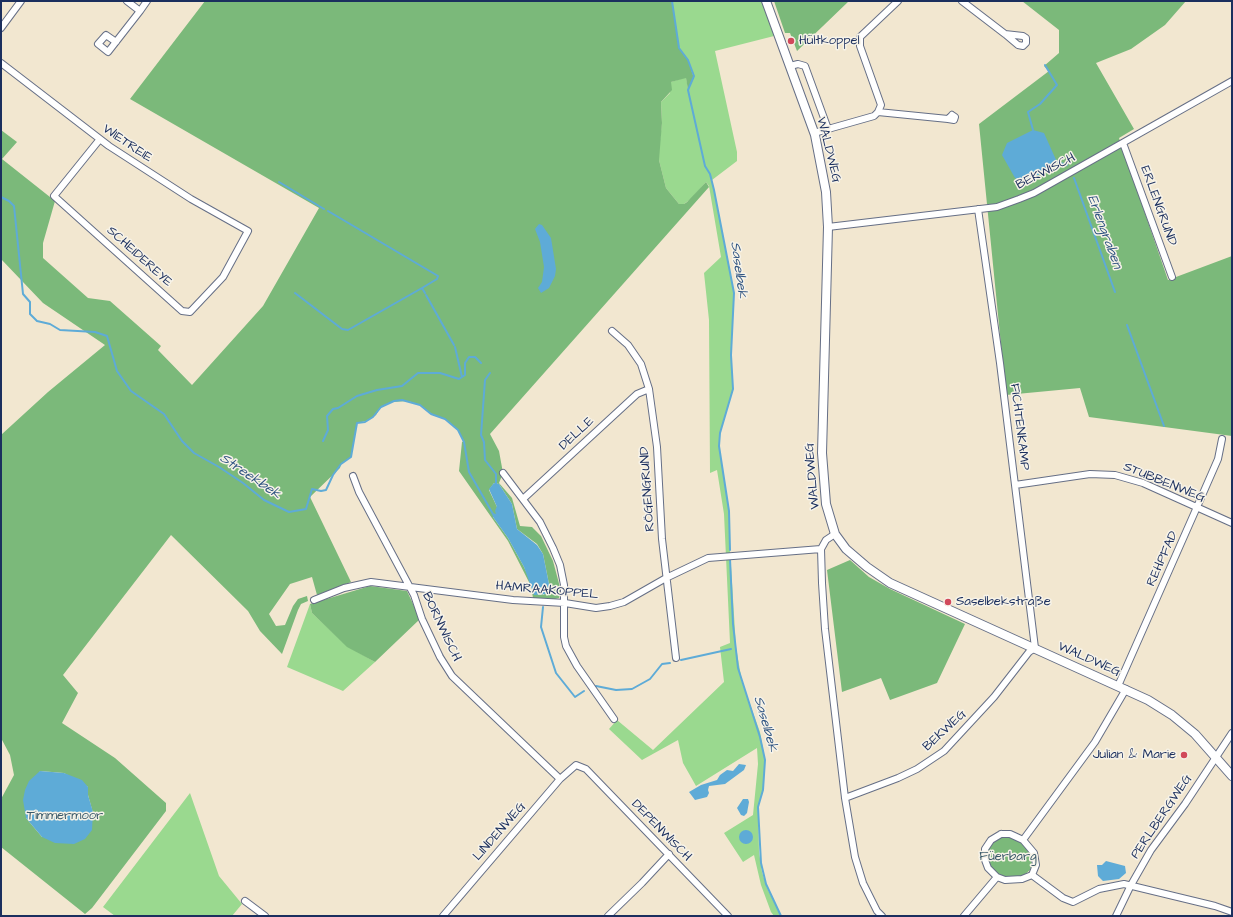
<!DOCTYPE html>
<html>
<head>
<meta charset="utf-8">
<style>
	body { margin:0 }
	#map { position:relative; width:1233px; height:917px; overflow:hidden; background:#f2e7d0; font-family:"Architects Daughter",sans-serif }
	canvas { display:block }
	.frame { position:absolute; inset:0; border:2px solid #1b2f5e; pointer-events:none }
</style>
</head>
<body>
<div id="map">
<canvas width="1233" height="917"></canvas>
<div class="frame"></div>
</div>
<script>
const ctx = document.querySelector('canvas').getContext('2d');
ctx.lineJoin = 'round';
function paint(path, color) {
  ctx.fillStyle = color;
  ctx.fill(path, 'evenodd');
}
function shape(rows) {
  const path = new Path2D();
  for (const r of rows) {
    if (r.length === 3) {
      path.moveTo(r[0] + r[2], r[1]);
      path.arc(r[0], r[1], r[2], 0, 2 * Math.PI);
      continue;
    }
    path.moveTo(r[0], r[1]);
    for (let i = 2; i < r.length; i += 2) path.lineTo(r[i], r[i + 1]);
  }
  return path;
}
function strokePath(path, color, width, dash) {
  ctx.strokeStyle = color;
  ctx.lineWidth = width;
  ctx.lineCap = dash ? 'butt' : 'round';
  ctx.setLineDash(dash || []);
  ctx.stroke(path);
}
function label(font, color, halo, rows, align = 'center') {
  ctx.font = font + ' "Architects Daughter",sans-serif';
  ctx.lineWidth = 3;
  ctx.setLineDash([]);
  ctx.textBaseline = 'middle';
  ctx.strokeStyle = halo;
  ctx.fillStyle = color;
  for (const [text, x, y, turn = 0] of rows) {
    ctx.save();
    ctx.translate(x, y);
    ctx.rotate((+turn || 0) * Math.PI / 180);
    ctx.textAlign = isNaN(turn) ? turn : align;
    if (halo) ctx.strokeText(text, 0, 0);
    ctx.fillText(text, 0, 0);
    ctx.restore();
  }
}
paint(shape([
	[672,1,766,1,778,35,715,51,737,152,737,161,712,180,734,293,731,355,733,389,720,433,719,446,729,511,730,550,736,647,742,682,760,732,765,760,763,790,758,807,759,852,762,872,767,888,781,916,774,916,771,912,761,885,754,855,743,862,724,833,753,815,758,764,757,748,696,786,683,763,678,740,642,760,609,729,617,720,653,750,724,682,720,647,730,643,724,514,717,470,710,473,709,320,704,273,721,257,709,186,706,182,692,198,684,204,679,204,666,188,658,156,662,123,661,102,670,93,671,82,686,77,688,89,694,78,688,60,679,48],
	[310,604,312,613,347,646,375,662,343,691,287,667],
	[190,793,219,876,242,904,232,916,115,916,103,907]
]), '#9ad98f');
paint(shape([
	[205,1,672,1,679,48,688,60,694,78,688,90,686,78,671,82,672,90,661,102,662,123,659,160,666,188,679,204,684,204,687,202,706,182,709,187,490,434,499,451,503,473,499,483,512,498,520,526,532,527,541,536,553,561,561,591,559,598,551,600,533,598,531,586,508,541,459,471,462,442,464,441,458,430,445,419,433,415,420,405,408,401,392,402,380,408,376,415,366,421,357,423,351,457,341,464,340,468,310,497,351,582,317,595,312,577,290,584,269,614,276,626,285,625,293,606,298,599,307,596,308,601,301,604,298,610,282,654,260,631,248,611,171,535,63,675,78,693,62,723,115,758,166,803,166,811,92,908,85,914,1,847,1,799,14,775,10,755,1,738,1,435,48,392,105,345,43,303,1,259,1,130,17,142,2,159,55,201,43,243,43,258,88,298,110,301,161,346,158,350,192,385,263,306,319,208,130,99],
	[494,483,499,484,512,504,517,529,537,544,543,554,549,584,544,595,532,591,529,578,524,567,508,538,493,517,497,514,497,507,489,490],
	[40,771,64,773,88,787,88,795,93,813,42,837,26,818],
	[774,1,849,1,797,51,790,33,785,33],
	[1022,1,1186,1,1165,25,1131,49,1096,63,1134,129,1119,138,1168,280,1232,256,1232,436,1089,417,1080,388,1006,395,979,124,1049,71,1044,66,1059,53,1059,30],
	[850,560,869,577,890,589,965,624,937,683,890,700,881,678,842,692,827,570],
	[370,586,407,591,420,619,375,662,347,647,312,613,310,604],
	[1002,836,1009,837,1022,843,1030,854,1032,864,1030,870,1023,876,1008,878,998,874,990,866,987,853,990,846,994,840]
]), '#7bb97a');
paint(shape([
	[1033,130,1044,133,1057,162,1051,168,1023,183,1015,178,1002,155,1007,143],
	[539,224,542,225,551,238,556,269,555,276,549,288,541,293,538,288,542,282,544,267,540,242,535,229],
	[494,483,499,484,512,504,517,529,537,545,543,554,549,584,547,594,534,595,524,567,508,538,493,517,492,513,497,514,497,507,489,489],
	[739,764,746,765,744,770,725,784,709,786,708,790,709,793,707,797,695,800,689,792,701,785,717,780,720,775,727,770,733,771],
	[40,771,64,773,82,780,88,787,88,795,93,812,92,830,85,839,74,844,55,843,42,837,26,818,23,800,25,790,29,781],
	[743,799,748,799,749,802,747,813,744,816,741,815,737,808],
	[746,837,7],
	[1106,861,1125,866,1126,873,1119,879,1103,881,1098,876,1097,865,1102,865]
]), '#5eabd7');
strokePath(shape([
	[672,1,679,48,688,60,694,76,688,90,705,166,710,174,714,190,734,293,731,355,733,389,720,433,719,446,729,511,730,550],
	[1033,130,1028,112,1040,104,1057,85,1045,65],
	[1057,162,1067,165],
	[1074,178,1115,292],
	[279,182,324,209],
	[1,197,9,201,14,206,23,294,30,302,30,314,37,321,50,324,60,330,95,332,107,336,117,371,131,391,164,414,182,441,194,453,219,467,243,483,264,500,289,512,306,509,312,489,321,491,326,490,333,475,341,464,351,457,357,423,365,422,373,417,381,407,394,401,402,400,420,405,431,414,445,419,458,430,464,442,469,472,493,514],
	[328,211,438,276,437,279,422,288],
	[295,293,342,329,348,330,422,288,425,293],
	[426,295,454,345],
	[1127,325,1164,426],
	[455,347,462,377],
	[490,373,485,380,481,435,484,442,485,460,496,474,496,485],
	[323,441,328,430,327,416,333,409,338,408,357,396,377,390,402,386,418,373,440,373,459,379,465,375,465,363,469,357,475,357,481,363],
	[498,506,496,511,498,516],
	[730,559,733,624,738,668,760,737,765,760,763,790,758,807,761,863,766,884,781,916],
	[543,607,541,627,556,673,575,697,584,691],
	[681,660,731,649],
	[596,686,616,690,632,689,650,679,662,664,670,663]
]), '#5eabd7', 2);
const minor = shape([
	[127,1,140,11],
	[962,1,1005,34],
	[1,28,21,1],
	[1005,34,1023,36,1026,38,1026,43,1023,46,1018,45,1005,34],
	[116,42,106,35,98,44,108,52,140,11,147,1],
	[1,63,109,146,191,199,248,231,223,277,190,312,182,311,54,196,100,139],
	[790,66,798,64,805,66,828,129],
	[878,112,948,119],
	[952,115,955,117,954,120,948,119,952,115],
	[814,133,874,116,878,112,881,105,860,46,860,37,898,1],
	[1123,143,1172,277],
	[828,227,997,207,1019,199,1034,193,1232,81],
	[612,331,628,345,641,364,649,389,657,447,662,539,676,658],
	[503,473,540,522,553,548,560,565,564,585,564,637,566,646,577,666,614,719],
	[353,476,359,492,414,595,422,619,440,657,452,676,560,779],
	[1015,485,1090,474,1115,475,1143,483,1232,523],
	[523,499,637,394,649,389],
	[835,534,826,540,821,549,822,583,825,629,845,798,855,857,863,883,877,911,882,916],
	[314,600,344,588,371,582,513,600,565,603,596,608,610,606,624,602,666,578,708,558,821,549],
	[1118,686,1197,507,1218,459,1222,439],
	[845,798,898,778,917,769,944,751,994,697,1029,652,1035,648,1000,363,978,209],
	[1001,834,1010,834,1023,840,1034,853,1036,865,1032,875,1022,879,1005,880,997,877,988,868,985,860,985,849,991,840,1001,834],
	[1023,840,1095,742,1126,689],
	[1032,875,1063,898,1073,902,1099,889,1124,884,1215,906,1232,912],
	[245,901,265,916],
	[443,916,560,779,576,765,586,769,728,916],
	[608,916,642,883,669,854],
	[964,916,997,877],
	[1116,916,1131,885,1151,850,1185,804,1232,733]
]);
const major = shape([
	[766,1,815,135,826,192,828,227,822,453,826,504,835,534,846,549,867,567,890,583,1148,700,1172,715,1195,734,1232,776]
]);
strokePath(minor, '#666f86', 8);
strokePath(major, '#666f86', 10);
strokePath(minor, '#fff', 6);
strokePath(major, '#fff', 8);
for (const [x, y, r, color] of [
	[791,41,4,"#d1495b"],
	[948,602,4,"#d1495b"],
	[1184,755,4,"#d1495b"]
]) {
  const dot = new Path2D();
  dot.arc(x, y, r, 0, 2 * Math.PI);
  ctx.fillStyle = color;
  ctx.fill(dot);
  strokePath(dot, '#f7f3e8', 1.5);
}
label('13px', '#1b2f5e', '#f7f3e8', [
	["Hültkoppel",799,41],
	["Saselbekstraße",956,602],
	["Julian & Marie",1176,755,"right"]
], 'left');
label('13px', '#1b2f5e', '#f7f3e8', [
	["WIETREIE",127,144,34],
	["WALDWEG",828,150,76],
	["BEKWISCH",1046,172,-27],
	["ERLENGRUND",1158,206,70],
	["SCHEIDEREYE",139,257,42],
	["FICHTENKAMP",1019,427,83],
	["DELLE",577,434,-43],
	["WALDWEG",813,476,-95],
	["STUBBENWEG",1164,483,22],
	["RÖGENGRUND",648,489,-94],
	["REHPFAD",1163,559,-66],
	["HAMRAAKOPPEL",547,591,5],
	["BORNWISCH",441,627,65],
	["WALDWEG",1089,660,24],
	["BEKWEG",945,731,-43],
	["PERLBERGWEG",1162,817,-56],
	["DEPENWISCH",661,831,46],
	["LINDENWEG",500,832,-49]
]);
label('13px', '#3b5a6a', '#f7f3e8', [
	["Timmermoor",65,816],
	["Füerbarg",1008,857]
]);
label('italic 14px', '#2f5482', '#f7f3e8', [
	["Erlengraben",1104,232,70],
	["Saselbek",738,270,82],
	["Streekbek",250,477,34],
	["Saselbek",765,724,74]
]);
</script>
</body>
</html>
